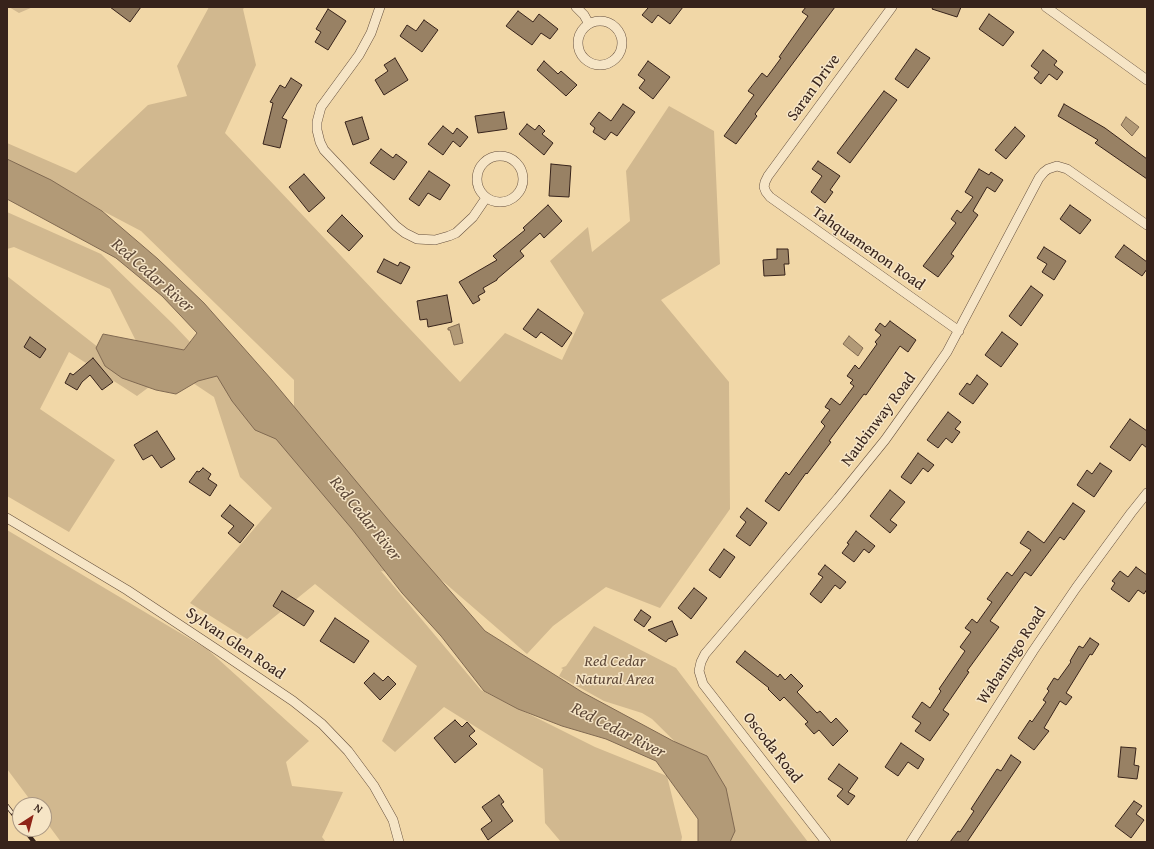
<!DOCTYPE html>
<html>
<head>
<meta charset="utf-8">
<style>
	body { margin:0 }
	#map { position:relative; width:1154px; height:849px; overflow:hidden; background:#f1d7a7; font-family:"Gentium Book Plus",serif }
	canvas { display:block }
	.frame { position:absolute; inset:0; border:8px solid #37231b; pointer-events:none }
	.north { position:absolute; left:12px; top:797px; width:40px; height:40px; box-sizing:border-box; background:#f6e5c6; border:1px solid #aa9782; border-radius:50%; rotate:36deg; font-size:11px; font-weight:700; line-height:16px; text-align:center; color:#37231b }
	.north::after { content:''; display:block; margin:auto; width:14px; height:18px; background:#8f2418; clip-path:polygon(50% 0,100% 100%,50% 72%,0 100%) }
</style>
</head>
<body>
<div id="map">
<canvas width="1154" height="849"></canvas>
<div class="frame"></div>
<div class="north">N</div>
</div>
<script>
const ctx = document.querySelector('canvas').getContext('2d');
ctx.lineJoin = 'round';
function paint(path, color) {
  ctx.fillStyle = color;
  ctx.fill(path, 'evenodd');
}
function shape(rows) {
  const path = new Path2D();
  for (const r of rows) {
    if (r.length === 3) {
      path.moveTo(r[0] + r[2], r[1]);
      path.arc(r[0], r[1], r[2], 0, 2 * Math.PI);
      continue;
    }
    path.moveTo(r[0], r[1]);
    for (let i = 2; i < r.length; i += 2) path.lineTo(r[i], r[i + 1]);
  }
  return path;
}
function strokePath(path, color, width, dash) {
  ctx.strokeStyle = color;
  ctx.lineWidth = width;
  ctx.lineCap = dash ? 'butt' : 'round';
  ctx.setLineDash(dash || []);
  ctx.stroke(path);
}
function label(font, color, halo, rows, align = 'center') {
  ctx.font = font + ' "Gentium Book Plus",serif';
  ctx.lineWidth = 3;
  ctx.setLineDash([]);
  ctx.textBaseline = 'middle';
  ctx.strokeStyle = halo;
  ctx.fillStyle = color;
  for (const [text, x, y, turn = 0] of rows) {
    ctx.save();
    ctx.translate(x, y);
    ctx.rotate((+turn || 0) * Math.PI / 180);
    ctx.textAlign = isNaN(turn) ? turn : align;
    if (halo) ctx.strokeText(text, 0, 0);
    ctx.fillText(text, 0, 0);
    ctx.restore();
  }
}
paint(shape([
	[9,7,33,7,19,13],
	[209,7,245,7,243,9,256,65,225,133,460,382,505,333,562,360,584,313,550,261,588,227,592,252,630,221,626,171,669,106,714,131,720,264,661,300,729,382,730,509,660,608,606,587,553,626,527,654,438,577,381,571,481,690,595,747,667,776,682,837,681,842,561,842,545,823,543,769,444,707,395,752,382,741,417,666,315,584,247,639,190,603,272,508,240,477,214,397,139,347,110,289,14,247,7,249,7,212,101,254,173,324,294,452,294,380,141,231,21,168,7,163,7,143,76,173,148,105,187,96,177,66],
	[7,276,149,387,137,396,69,352,40,409,115,460,69,532,7,496],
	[7,530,207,649,309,741,286,762,292,786,343,792,322,837,326,842,61,842,44,819,44,805,34,805,7,769],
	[594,626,676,668,808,842,721,842,726,792,652,719,642,713,604,701,559,676,563,669,561,668,566,666]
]), '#d1b88f');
const water = shape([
	[1126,117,1139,127,1132,136,1121,125,1126,117],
	[7,159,51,180,102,211,158,259,204,303,271,379,390,522,485,631,582,692,673,741,707,756,726,788,735,831,730,842,698,842,698,819,656,761,606,739,562,726,518,709,484,691,441,636,402,593,352,529,276,439,255,430,232,401,217,376,198,381,176,394,156,390,122,378,105,366,96,348,103,334,184,350,197,333,162,296,116,258,7,199,7,159],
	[459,324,463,343,454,345,450,330,448,330,448,328,459,324],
	[849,336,863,348,858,356,843,344,849,336]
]);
paint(water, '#b29a77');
strokePath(water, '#816a52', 1);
const building = shape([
	[110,7,141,7,130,22,110,7],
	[646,7,683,7,670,24,658,15,652,23,642,15,648,8,646,7],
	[806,7,835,7,755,114,757,116,736,144,724,136,754,95,748,91,762,73,767,77,781,58,779,57,808,16,802,12,806,7],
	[933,7,961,7,957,17,932,9,933,7],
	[328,9,346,21,328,50,315,42,321,32,316,29,328,9],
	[518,11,533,22,539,14,558,29,550,39,541,33,532,45,506,26,518,11],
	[989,14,1014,32,1003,46,979,29,989,14],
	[424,20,438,30,422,52,400,36,407,25,416,31,424,20],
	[916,49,930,58,908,88,895,79,916,49],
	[1043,50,1057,61,1054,65,1063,72,1057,80,1049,74,1041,84,1034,78,1039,72,1031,66,1043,50],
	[395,58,408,80,384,95,375,80,388,71,384,65,395,58],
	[544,61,558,74,561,71,577,85,566,96,537,70,544,61],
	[648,61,670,77,653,99,639,88,645,80,638,75,648,61],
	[291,78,302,85,282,118,287,120,280,148,263,144,273,103,270,102,280,85,285,88,291,78],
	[884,91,897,100,850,163,837,153,884,91],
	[623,104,635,112,617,136,611,132,605,140,593,132,595,128,590,124,599,112,611,121,623,104],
	[1064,104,1105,128,1147,159,1147,179,1095,143,1098,140,1058,116,1064,104],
	[504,112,507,129,478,133,475,116,504,112],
	[362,117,369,139,353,145,345,122,362,117],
	[527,124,535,130,539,125,545,131,542,134,553,143,544,155,519,134,527,124],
	[443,126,453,134,457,128,468,137,460,147,453,141,443,155,428,144,443,126],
	[1015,127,1025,136,1006,159,995,150,1015,127],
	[381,149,393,158,396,154,407,162,394,180,370,163,381,149],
	[818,161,840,176,830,190,833,192,825,203,811,192,822,176,812,169,818,161],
	[551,164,571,166,569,197,549,196,551,164],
	[979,169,989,175,991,172,1003,180,995,192,987,187,973,211,978,215,951,254,954,256,938,277,923,266,956,223,951,219,957,210,961,213,973,197,965,192,979,169],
	[429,171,450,185,440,200,428,193,419,206,409,199,429,171],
	[304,174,325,198,309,212,289,187,304,174],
	[548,205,562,221,544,238,540,233,520,251,524,256,497,279,497,280,483,288,485,292,478,296,480,300,473,304,459,282,497,260,493,256,525,230,523,228,548,205],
	[1070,205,1091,220,1080,234,1060,219,1070,205],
	[342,215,363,236,349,251,327,231,342,215],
	[1124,245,1147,262,1147,269,1142,276,1115,257,1124,245],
	[1044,247,1066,261,1054,280,1042,272,1047,264,1037,258,1044,247],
	[777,249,788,249,789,264,784,264,785,275,764,276,763,260,777,259,777,249],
	[384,259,398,266,400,262,410,267,401,284,377,272,384,259],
	[1031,286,1043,295,1021,326,1009,316,1031,286],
	[447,295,452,322,428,327,427,319,420,320,417,301,447,295],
	[538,309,572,333,562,347,541,332,536,338,523,329,538,309],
	[890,321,916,340,908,352,900,346,866,395,864,394,829,441,831,442,807,474,806,473,779,511,765,501,786,472,789,475,825,426,821,422,830,410,825,407,831,398,840,405,854,386,850,383,853,380,847,376,855,365,859,369,877,344,875,342,881,335,875,330,880,323,885,327,890,321],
	[1002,332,1018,344,1001,367,985,355,1002,332],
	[30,337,46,349,40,358,24,347,30,337],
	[93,358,113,382,102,390,90,375,82,382,77,390,65,383,70,373,73,375,93,358],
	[977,375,988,384,973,404,959,394,967,383,970,385,977,375],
	[948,412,961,422,955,429,960,432,952,443,946,438,938,448,927,440,948,412],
	[1130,419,1147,431,1147,448,1142,444,1130,461,1110,447,1130,419],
	[157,431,175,459,161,468,152,455,143,460,134,445,157,431],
	[918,453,934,465,928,472,923,468,911,484,901,477,918,453],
	[1100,463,1112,471,1094,497,1077,485,1087,470,1092,474,1100,463],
	[203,468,211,474,208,479,217,485,210,496,189,482,197,471,199,472,203,468],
	[890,490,905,502,890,520,897,525,890,533,870,516,890,490],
	[1073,503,1085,511,1064,540,1060,537,1031,576,1025,572,990,621,999,627,967,671,969,672,943,710,949,714,930,741,915,731,921,723,912,717,922,702,930,708,941,691,939,689,965,651,960,647,971,632,965,628,972,619,977,623,992,602,987,599,1007,572,1012,576,1031,550,1020,543,1028,531,1044,543,1073,503],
	[230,505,254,525,240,543,228,533,234,526,221,516,230,505],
	[747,508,767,523,750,546,736,536,746,522,740,517,747,508],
	[856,531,875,546,869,553,864,549,854,562,842,553,849,544,847,543,856,531],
	[724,549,735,557,720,578,709,570,724,549],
	[825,565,846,582,840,589,835,585,821,603,810,594,823,577,818,574,825,565],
	[1136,567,1147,575,1147,589,1144,594,1138,590,1129,602,1111,589,1115,583,1112,581,1120,571,1128,577,1136,567],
	[694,588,707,598,691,619,678,608,694,588],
	[282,591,314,611,304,626,273,606,282,591],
	[641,610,651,617,644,627,634,620,641,610],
	[335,618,369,641,354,663,320,641,335,618],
	[672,621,678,635,668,639,666,642,648,630,672,621],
	[1090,638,1099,644,1092,655,1090,654,1066,693,1072,697,1066,705,1060,701,1044,728,1049,731,1034,750,1018,738,1030,720,1032,722,1046,702,1043,700,1049,691,1047,689,1054,678,1058,680,1071,662,1070,661,1079,646,1083,648,1090,638],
	[745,651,778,677,780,674,785,680,791,674,803,686,797,692,817,713,820,711,831,723,836,718,848,731,833,746,819,730,814,734,805,724,808,722,784,697,780,701,768,689,769,688,736,662,745,651],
	[374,673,383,681,388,676,396,684,380,700,364,683,374,673],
	[455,720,462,727,467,722,475,731,469,736,477,744,455,763,434,738,455,720],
	[901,743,924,759,918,769,908,762,898,776,885,767,901,743],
	[1121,747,1136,748,1134,765,1139,766,1137,779,1118,777,1121,747],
	[1011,755,1021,762,967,842,950,842,958,831,960,832,974,811,971,809,997,769,1001,771,1011,755],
	[839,764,858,778,848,792,855,796,848,805,837,796,843,789,828,779,839,764],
	[499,795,504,802,501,804,513,821,488,840,481,829,492,821,482,807,499,795],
	[1134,801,1142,806,1136,814,1144,820,1131,838,1115,826,1134,801]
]);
paint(building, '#988164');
strokePath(building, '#37231b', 1);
const minor = shape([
	[380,7,371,33,359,55,321,107,317,122,317,130,320,142,324,150,396,226,405,233,417,239,435,240,449,236,456,233,473,217,486,198],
	[576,7,584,15,589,24],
	[892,7,768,176,765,182,764,187,766,192,770,197,959,331],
	[1046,7,1147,80],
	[600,43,22],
	[500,179,23],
	[7,518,127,590,219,651,293,701,322,724,348,751,374,786,393,820,399,842],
	[826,842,703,684,699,671,701,662,705,654,838,498,885,440,922,388,947,352,1039,178,1044,172,1048,169,1057,166,1067,169,1147,225],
	[911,842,1033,651,1076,588,1131,513,1147,493]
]);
strokePath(minor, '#66503e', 10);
strokePath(minor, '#f6e5c6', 9);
const rail = shape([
	[7,806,20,823],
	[24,829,34,842]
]);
strokePath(rail, '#37231b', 4.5);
strokePath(rail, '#f6e5c6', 3, [9]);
label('16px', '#37231b', '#f6e5c6', [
	["Saran Drive",814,88,-54],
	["Tahquamenon Road",868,249,35],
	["Naubinway Road",879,420,-53],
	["Sylvan Glen Road",235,644,34],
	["Wabaningo Road",1012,656,-57],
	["Oscoda Road",772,748,52]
]);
label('italic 16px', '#5e4838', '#f6e5c6', [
	["Red Cedar",615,662],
	["Natural Area",615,680]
]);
label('italic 17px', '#5c4737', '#f6e5c6', [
	["Red Cedar River",152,276,41],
	["Red Cedar River",365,519,51],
	["Red Cedar River",618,731,27]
]);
</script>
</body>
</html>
